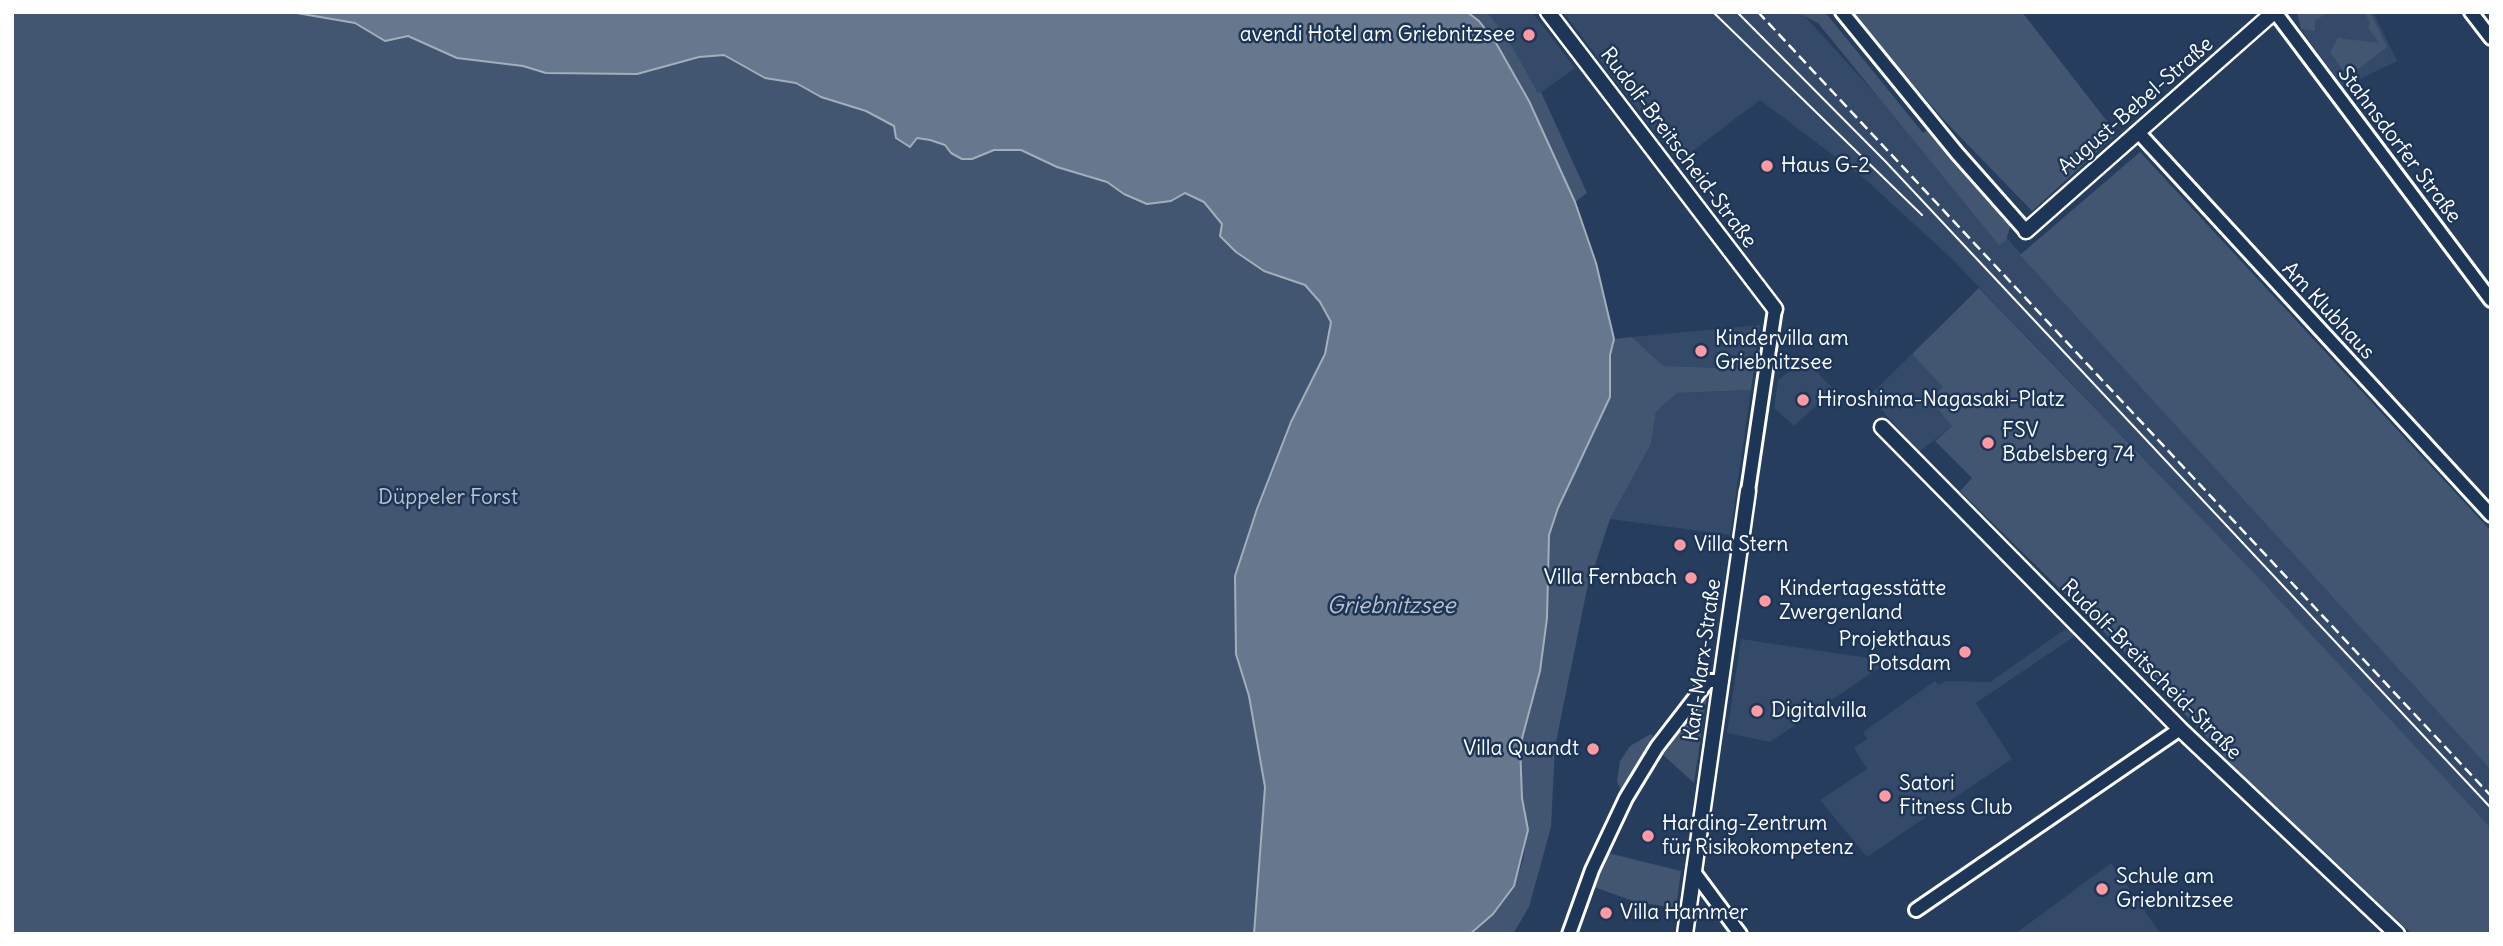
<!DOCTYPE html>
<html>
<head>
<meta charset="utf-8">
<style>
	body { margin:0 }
	#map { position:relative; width:2503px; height:946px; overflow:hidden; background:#263d5e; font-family:Delius,sans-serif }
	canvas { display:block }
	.frame { position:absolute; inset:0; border:14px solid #fff; pointer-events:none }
</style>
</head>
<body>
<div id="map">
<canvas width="2503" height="946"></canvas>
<div class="frame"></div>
</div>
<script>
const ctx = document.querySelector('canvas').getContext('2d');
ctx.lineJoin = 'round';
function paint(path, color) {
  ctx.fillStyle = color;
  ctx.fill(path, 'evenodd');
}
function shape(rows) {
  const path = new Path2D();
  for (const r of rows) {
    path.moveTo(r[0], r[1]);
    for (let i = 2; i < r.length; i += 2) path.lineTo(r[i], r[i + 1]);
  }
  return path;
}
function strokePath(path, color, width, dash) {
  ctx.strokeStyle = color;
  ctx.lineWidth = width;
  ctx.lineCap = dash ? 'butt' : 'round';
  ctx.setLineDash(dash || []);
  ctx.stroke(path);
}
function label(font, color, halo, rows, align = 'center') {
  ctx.font = font + ' Delius,sans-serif';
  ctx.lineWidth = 5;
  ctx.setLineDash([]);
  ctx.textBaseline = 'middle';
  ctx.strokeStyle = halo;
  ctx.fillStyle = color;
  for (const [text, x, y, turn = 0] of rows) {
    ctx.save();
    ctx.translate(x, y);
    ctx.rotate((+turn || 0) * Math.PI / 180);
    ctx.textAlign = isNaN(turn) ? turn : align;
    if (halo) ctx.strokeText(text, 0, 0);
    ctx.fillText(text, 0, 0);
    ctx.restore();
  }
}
paint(shape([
	[1486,12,1532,12,1575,68,1539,94,1495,22],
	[1563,12,1801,12,2491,770,2491,828,2258,577,1951,258,1866,180,1760,100,1678,162],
	[2297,12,2373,12,2397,61,2343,87,2302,31],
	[1760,325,1754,369,1662,366,1632,337],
	[1912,354,1944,387,1952,426,1919,452,1873,400,1872,393],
	[1805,359,1834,390,1794,426,1774,408,1778,380],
	[1751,390,1730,535,1610,519,1651,444,1656,412,1677,393],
	[2067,628,2075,636,1976,703,2012,759,1867,857,1820,800,1867,769,1854,748,1867,739,1863,732,1935,681,1939,685,1945,681,1990,682],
	[1741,639,1889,661,1770,742,1727,733],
	[2111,863,2161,934,2015,934]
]), '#344a68');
paint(shape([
	[12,12,291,12,355,23,385,40,408,36,457,58,523,66,546,73,637,74,699,57,724,55,765,78,796,83,821,97,866,111,917,138,945,145,951,153,962,159,972,159,994,150,1021,150,1057,167,1107,182,1124,194,1171,201,1185,193,1204,202,1222,224,1220,236,1236,252,1264,271,1305,285,1320,302,1331,322,1325,354,1291,422,1257,509,1235,576,1236,654,1249,696,1265,787,1254,934,12,934],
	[1467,12,1486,12,1490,16,1506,36,1538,93,1541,92,1587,193,1575,202,1529,101,1496,43,1479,21],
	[1797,12,1825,12,1923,133,1930,128,2007,222,2010,227,2006,240,1999,245,1818,23],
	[1851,12,2022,12,2117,134,2032,211,1943,119],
	[2297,12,2330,12,2315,20,2315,31,2301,29],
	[2370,12,2387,47,2348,77,2330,52,2338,38,2379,43,2368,27,2370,23,2366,15],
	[2140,152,2491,531,2491,770,2020,255],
	[1979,288,2258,577,2491,828,2491,934,2412,934,2235,768,2154,681,1960,491,1972,478,1935,441,1952,426,1931,400,1943,387,1912,354],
	[1632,337,1663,366,1754,369,1751,390,1677,393,1656,412,1651,444,1610,519,1587,589,1555,747,1551,827,1529,907,1513,934,1470,934,1493,914,1514,886,1523,860,1528,830,1522,798,1520,746,1540,671,1547,618,1549,535,1558,508,1610,397,1610,355,1614,339],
	[1707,694,1694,783,1662,754],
	[1651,734,1653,736,1621,790,1617,782,1620,761,1630,746],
	[1608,853,1681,871,1676,908,1636,902,1594,887]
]), '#425672');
const water = shape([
	[291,12,1467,12,1479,21,1496,43,1529,101,1575,202,1596,263,1614,339,1610,355,1610,397,1558,508,1549,535,1547,618,1540,671,1520,746,1522,798,1528,830,1514,886,1493,914,1470,934,1254,934,1265,787,1249,696,1236,654,1235,576,1257,509,1291,422,1325,354,1331,322,1320,302,1305,285,1264,271,1236,252,1220,236,1222,224,1204,202,1185,193,1171,201,1147,204,1124,194,1107,182,1057,167,1021,150,994,150,972,159,962,159,951,153,945,145,930,140,917,138,910,147,896,138,894,126,866,111,821,97,796,83,765,78,724,55,699,57,637,74,546,73,523,66,457,58,408,36,385,41,355,23,291,12]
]);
paint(water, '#67788e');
strokePath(water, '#a4aebb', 2);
const minor = shape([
	[1842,12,1957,153,2026,231],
	[2275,12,2491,300],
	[2471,12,2491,38],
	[2138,132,2491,515],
	[1748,491,1775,309],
	[1694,872,1740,934],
	[1916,910,2180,729],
	[1569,934,1592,870,1626,798,1657,747,1708,681,1720,681]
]);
const tertiary = shape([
	[1548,12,1775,309],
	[2026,231,2274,12],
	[1882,427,2180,729,2397,934],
	[1685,934,1748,491]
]);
strokePath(minor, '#fff', 18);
strokePath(tertiary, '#fff', 19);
strokePath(minor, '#1d3557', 12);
strokePath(tertiary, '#1d3557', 14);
strokePath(shape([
	[1713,12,1922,215],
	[1737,12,1886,162,2491,808]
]), '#fff', 2);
strokePath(shape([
	[1758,12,2491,796]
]), '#fff', 2.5, [10, 5]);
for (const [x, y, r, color] of [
	[1529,35,7,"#ff9aa2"],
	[1767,166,7,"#ff9aa2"],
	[1701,351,7,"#ff9aa2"],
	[1803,400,7,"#ff9aa2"],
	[1988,443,7,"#ff9aa2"],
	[1680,545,7,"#ff9aa2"],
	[1691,578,7,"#ff9aa2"],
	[1765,601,7,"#ff9aa2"],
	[1965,652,7,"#ff9aa2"],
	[1757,711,7,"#ff9aa2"],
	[1593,749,7,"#ff9aa2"],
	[1885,796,7,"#ff9aa2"],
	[1648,836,7,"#ff9aa2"],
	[2102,889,7,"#ff9aa2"],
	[1606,913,7,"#ff9aa2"]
]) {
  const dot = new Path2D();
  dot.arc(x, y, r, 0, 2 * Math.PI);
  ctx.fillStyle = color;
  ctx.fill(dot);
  strokePath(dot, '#1d3557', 2.5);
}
label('21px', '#fff', '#1d3557', [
	["avendi Hotel am Griebnitzsee",1515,35,"right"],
	["Haus G-2",1781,166],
	["Kindervilla am",1715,339],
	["Griebnitzsee",1715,363],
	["Hiroshima-Nagasaki-Platz",1817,400],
	["FSV",2002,431],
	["Babelsberg 74",2002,455],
	["Villa Stern",1694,545],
	["Villa Fernbach",1677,578,"right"],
	["Kindertagesstätte",1779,589],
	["Zwergenland",1779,613],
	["Projekthaus",1951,640,"right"],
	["Potsdam",1951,664,"right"],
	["Digitalvilla",1771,711],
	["Villa Quandt",1579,749,"right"],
	["Satori",1899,784],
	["Fitness Club",1899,808],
	["Harding-Zentrum",1662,824],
	["für Risikokompetenz",1662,848],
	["Schule am",2116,877],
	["Griebnitzsee",2116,901],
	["Villa Hammer",1620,913]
], 'left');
label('21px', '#fff', '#1d3557', [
	["August-Bebel-Straße",2136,106,-41],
	["Stahnsdorfer Straße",2399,145,53],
	["Rudolf-Breitscheid-Straße",1678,148,53],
	["Am Klubhaus",2328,311,47],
	["Karl-Marx-Straße",1703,660,-82],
	["Rudolf-Breitscheid-Straße",2151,670,45]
]);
label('21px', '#bdc4ce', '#1d3557', [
	["Düppeler Forst",448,498]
]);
label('italic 23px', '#bbc2cc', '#1d3557', [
	["Griebnitzsee",1391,606]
]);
</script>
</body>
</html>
